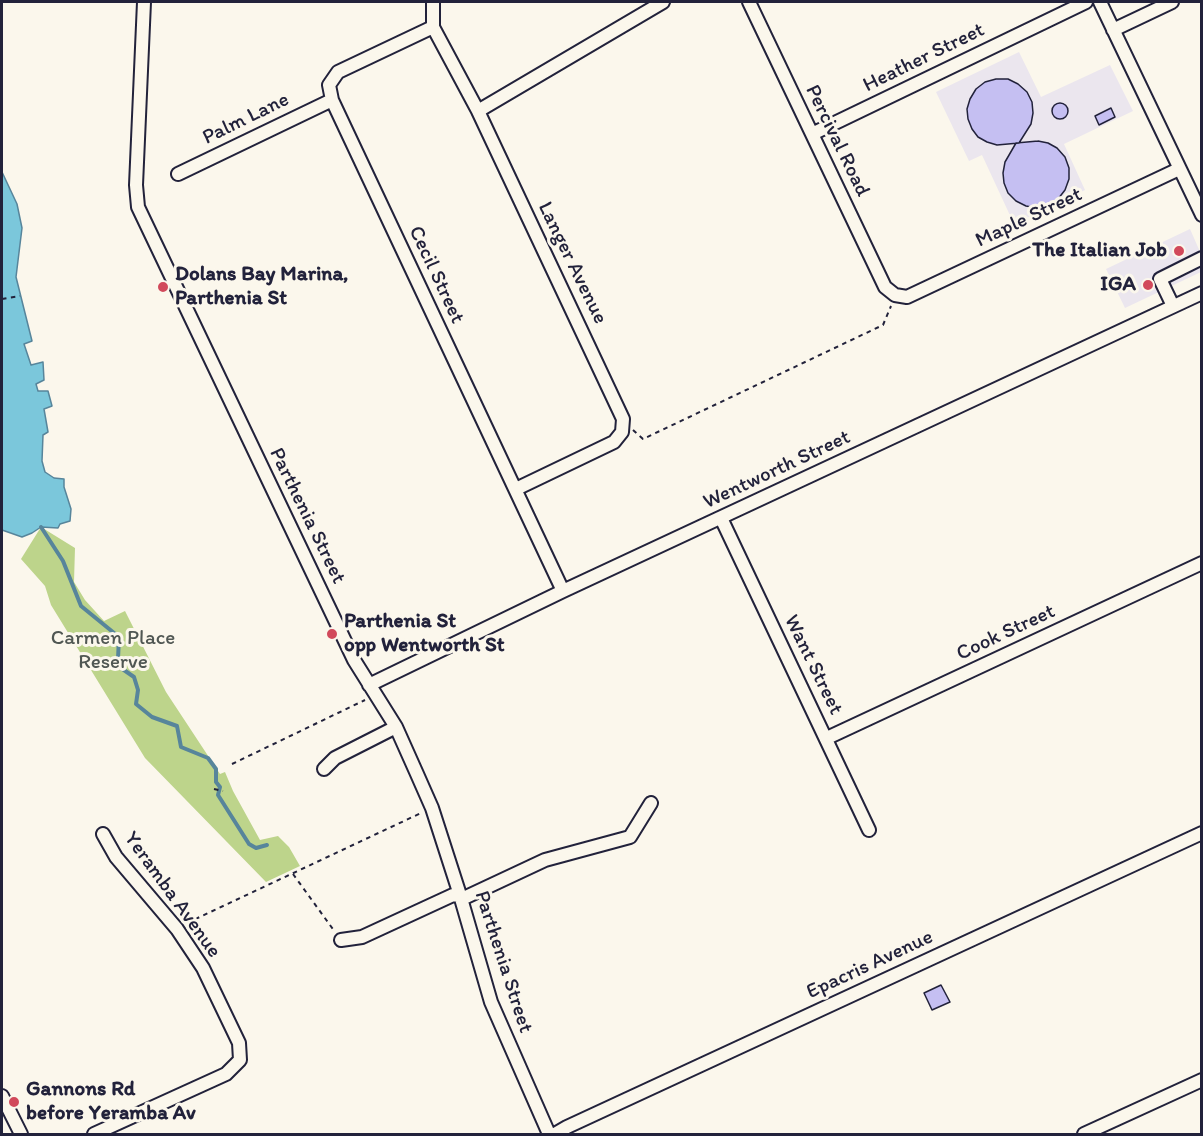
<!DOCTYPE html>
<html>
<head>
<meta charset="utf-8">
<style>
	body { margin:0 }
	#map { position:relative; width:1203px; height:1136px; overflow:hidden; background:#fbf7ec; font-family:Itim,sans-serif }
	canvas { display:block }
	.frame { position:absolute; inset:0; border:3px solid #22223b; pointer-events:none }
</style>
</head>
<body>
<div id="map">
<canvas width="1203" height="1136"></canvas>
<div class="frame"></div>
</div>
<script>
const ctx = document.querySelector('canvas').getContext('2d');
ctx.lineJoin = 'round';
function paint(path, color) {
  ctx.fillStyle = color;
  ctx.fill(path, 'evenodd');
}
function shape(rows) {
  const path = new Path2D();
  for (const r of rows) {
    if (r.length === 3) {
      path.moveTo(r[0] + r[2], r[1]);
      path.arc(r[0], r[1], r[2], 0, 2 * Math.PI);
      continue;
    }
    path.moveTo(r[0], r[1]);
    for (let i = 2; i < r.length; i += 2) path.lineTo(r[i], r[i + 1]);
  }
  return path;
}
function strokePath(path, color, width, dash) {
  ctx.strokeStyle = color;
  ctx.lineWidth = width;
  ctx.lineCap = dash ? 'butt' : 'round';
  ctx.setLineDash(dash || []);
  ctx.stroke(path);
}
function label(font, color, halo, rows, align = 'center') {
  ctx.font = font + ' Itim,sans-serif';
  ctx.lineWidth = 6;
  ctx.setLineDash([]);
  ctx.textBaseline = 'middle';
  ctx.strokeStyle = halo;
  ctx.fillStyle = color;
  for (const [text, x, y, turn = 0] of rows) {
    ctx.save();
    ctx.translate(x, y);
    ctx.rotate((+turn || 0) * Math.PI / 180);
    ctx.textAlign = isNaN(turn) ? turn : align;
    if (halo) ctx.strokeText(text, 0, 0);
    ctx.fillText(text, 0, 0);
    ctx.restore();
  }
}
paint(shape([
	[1019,52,1041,97,1110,65,1133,111,1064,144,1085,190,1014,224,982,155,969,161,936,92],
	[1190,229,1201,254,1201,272,1125,308,1106,269]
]), '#ebe6ee');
paint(shape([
	[41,527,75,548,74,582,85,600,104,621,125,611,166,692,220,774,225,772,233,791,260,840,278,836,289,847,300,866,266,882,145,758,51,605,45,586,21,559]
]), '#bdd48b');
const water = shape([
	[2,172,17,204,22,228,16,277,32,341,24,344,31,365,43,362,44,380,36,384,38,391,48,391,52,406,44,409,48,432,43,435,42,461,45,472,54,478,64,479,64,487,71,509,70,521,60,524,58,528,41,527,32,533,22,537,2,530,2,172]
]);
paint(water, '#7bc7db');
strokePath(water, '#57859b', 1.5);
strokePath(shape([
	[41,527,63,561,81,606,119,637,118,659,121,668,134,677,138,690,136,704,152,717,177,726,181,747,208,758,216,769,216,782,220,787,218,795,249,844,256,848,267,845]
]), '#57859b', 4);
const building = shape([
	[996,79,1008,79,1018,84,1027,92,1032,102,1033,113,1031,124,1019,143,997,145,987,142,978,137,972,129,968,119,967,109,970,99,976,89,985,82,996,79],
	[1060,111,8],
	[1111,108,1115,117,1099,125,1095,116,1111,108],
	[1038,141,1048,143,1057,148,1065,157,1069,168,1069,179,1065,190,1058,199,1049,205,1037,208,1026,206,1016,201,1008,193,1004,183,1003,173,1005,162,1016,143,1038,141],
	[941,985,950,1002,932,1010,924,993,941,985]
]);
paint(building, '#c5bff2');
strokePath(building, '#22223b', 1.5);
const minor = shape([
	[144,2,136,185,138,207,354,660,396,727,417,774,432,808,460,895,491,1002,549,1134],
	[433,2,433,27,478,111,623,419,622,432,614,442,516,489],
	[749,2,885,287,895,295,907,297,1179,169],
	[1100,2,1202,215],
	[433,27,338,72,329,85,332,100,563,591],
	[1113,30,1172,2],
	[478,111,663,2],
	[812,134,1086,2],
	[178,174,332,100],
	[1173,306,1160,279,1202,258],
	[721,518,869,830],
	[369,685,563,591,1202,293],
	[827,738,1202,563],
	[324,769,335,758,396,727],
	[341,940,362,937,453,895,466,897,545,860,630,837,651,803],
	[2,1096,21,1134],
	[94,1134,226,1074,240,1060,239,1043,203,968,177,929,116,857,103,834],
	[555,1134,567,1127,1202,833],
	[1084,1134,1202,1080]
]);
strokePath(minor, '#22223b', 16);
strokePath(shape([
	[2,299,20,296],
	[633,430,643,439,883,325,891,306],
	[232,764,365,700],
	[214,789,223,791],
	[293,874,335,932],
	[187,923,421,813]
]), '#22223b', 2, [4.5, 4.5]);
strokePath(minor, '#fbf7ec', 12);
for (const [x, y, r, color] of [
	[1179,251,6,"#d1495b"],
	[1148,285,6,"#d1495b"],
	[163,287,6,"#d1495b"],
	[332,634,6,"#d1495b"],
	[14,1102,6,"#d1495b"]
]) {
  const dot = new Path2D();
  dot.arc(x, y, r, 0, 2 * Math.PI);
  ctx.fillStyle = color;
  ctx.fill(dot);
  strokePath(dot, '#fbf7ec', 2);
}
label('21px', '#22223b', '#fbf7ec', [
	["Heather Street",924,58,-26],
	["Palm Lane",246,119,-26],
	["Percival Road",837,141,64],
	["Maple Street",1029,218,-25],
	["Langer Avenue",572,263,64],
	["Cecil Street",436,275,65],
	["Wentworth Street",777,470,-25],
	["Parthenia Street",307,516,64],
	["Cook Street",1006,633,-25],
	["Want Street",813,665,64],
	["Yeramba Avenue",172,895,54],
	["Parthenia Street",503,962,72],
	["Epacris Avenue",870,965,-25]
]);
label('bold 21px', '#22223b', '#fbf7ec', [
	["The Italian Job",1167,251,"right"],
	["Dolans Bay Marina,",175,275],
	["Parthenia St",175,299],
	["IGA",1136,285,"right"],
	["Parthenia St",344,622],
	["opp Wentworth St",344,646],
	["Gannons Rd",26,1090],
	["before Yeramba Av",26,1114]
], 'left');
label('21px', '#505753', '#fbf7ec', [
	["Carmen Place",113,639],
	["Reserve",113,663]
]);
</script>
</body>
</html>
